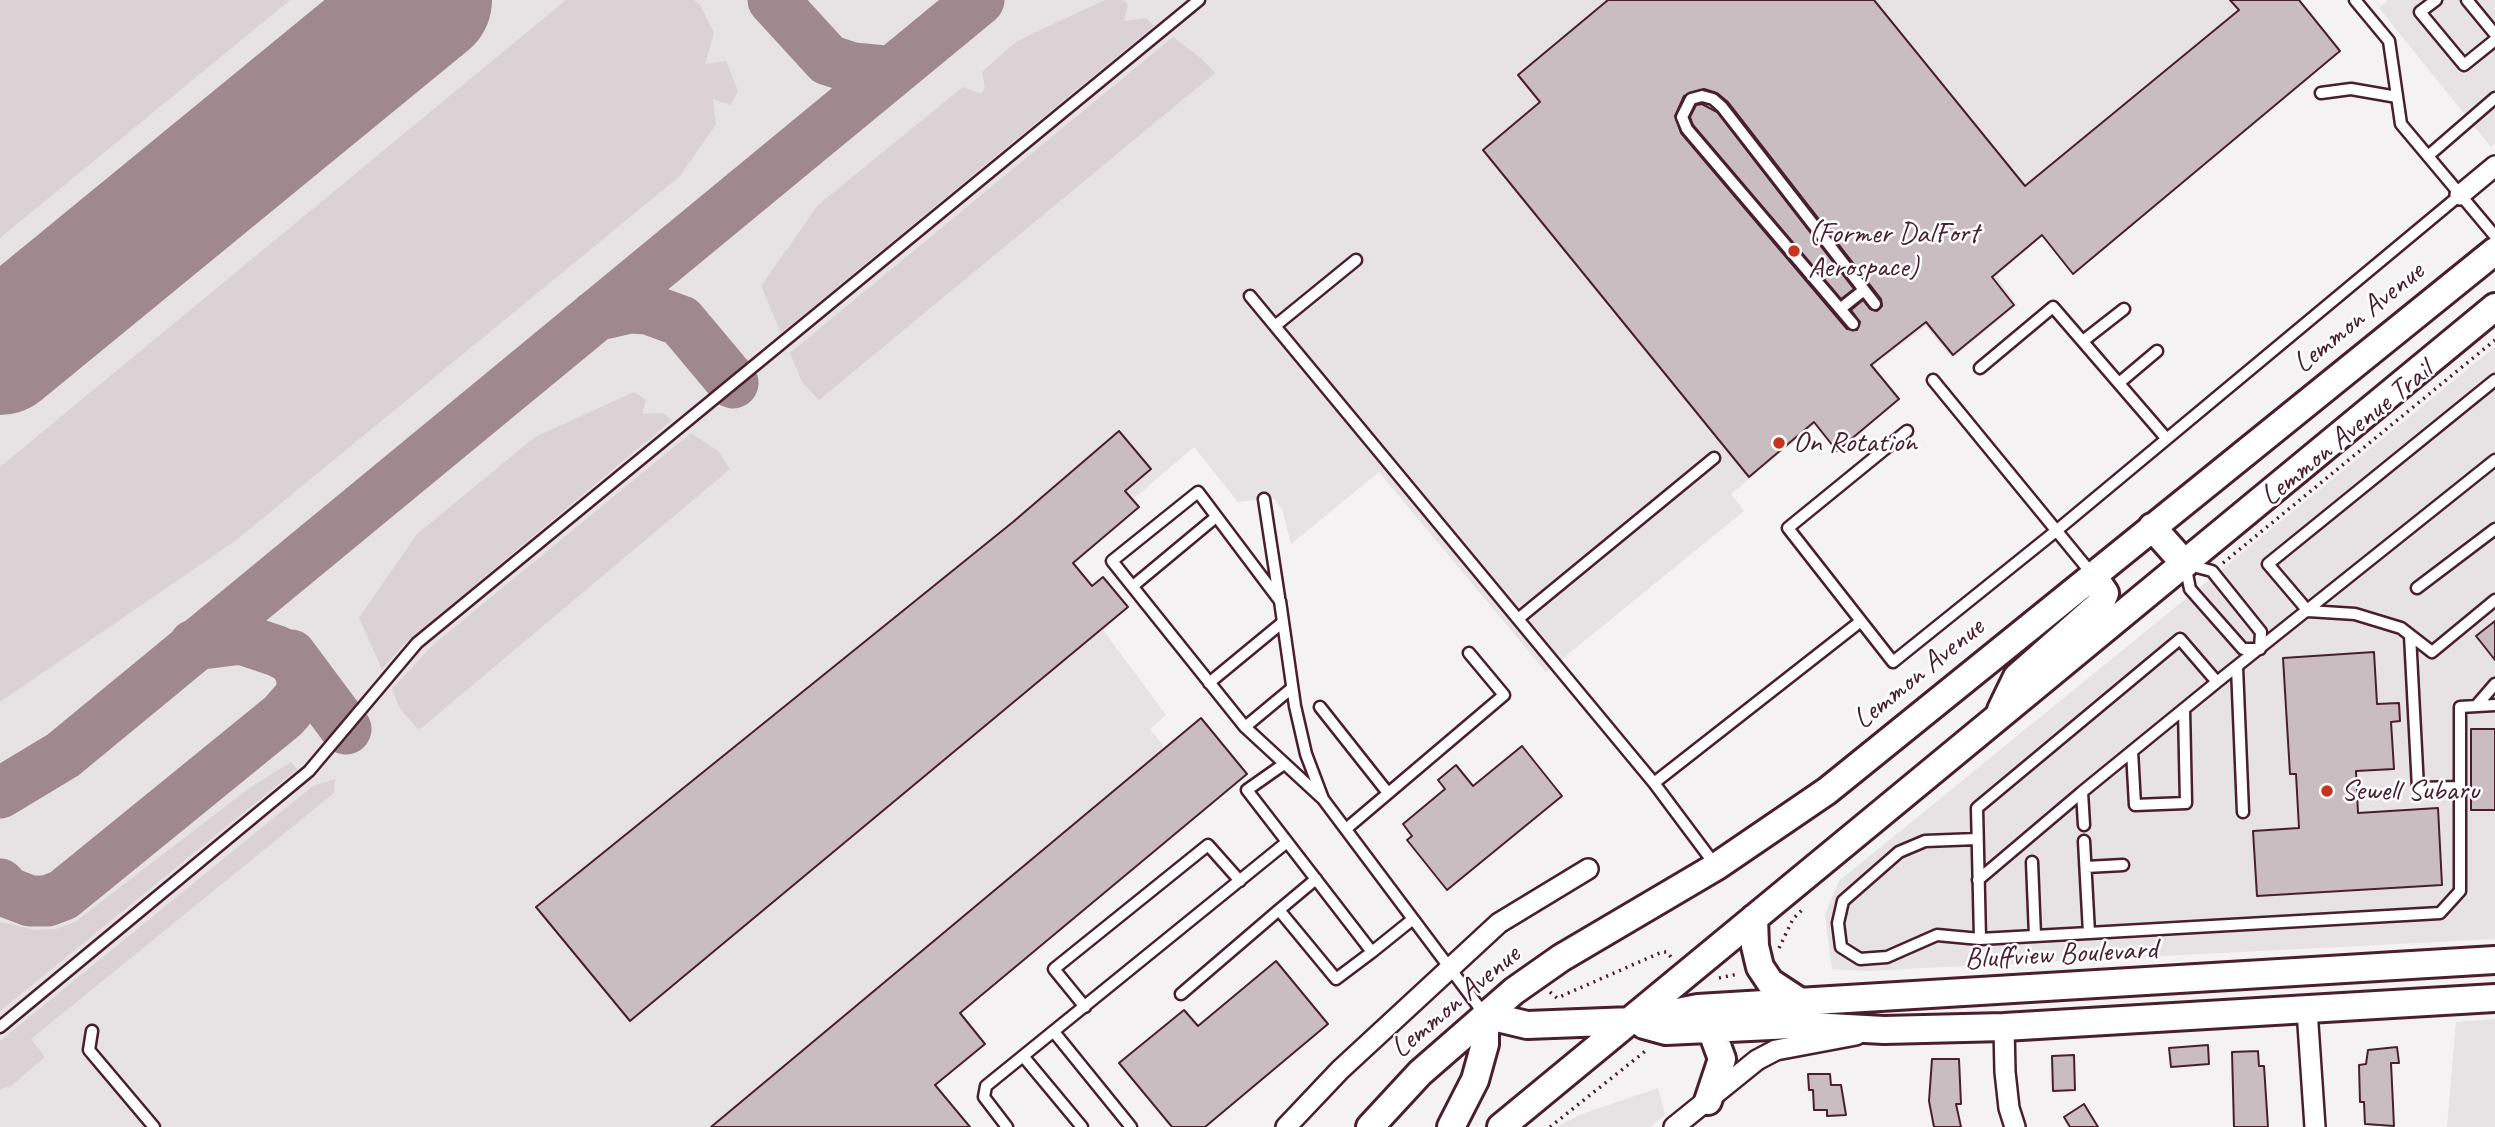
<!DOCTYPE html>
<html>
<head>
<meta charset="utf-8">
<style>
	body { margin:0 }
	canvas { display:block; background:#f4f2f2 }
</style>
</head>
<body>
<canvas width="2495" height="1127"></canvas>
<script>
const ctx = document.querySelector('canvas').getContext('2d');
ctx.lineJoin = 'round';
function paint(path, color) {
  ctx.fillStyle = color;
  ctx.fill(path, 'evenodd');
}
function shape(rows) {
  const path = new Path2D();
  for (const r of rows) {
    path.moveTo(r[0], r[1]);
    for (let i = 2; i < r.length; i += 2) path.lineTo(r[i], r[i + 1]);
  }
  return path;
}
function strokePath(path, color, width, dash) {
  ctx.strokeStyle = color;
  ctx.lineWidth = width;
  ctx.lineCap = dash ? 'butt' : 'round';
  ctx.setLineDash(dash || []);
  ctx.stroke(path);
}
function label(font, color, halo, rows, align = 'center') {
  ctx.font = font + ' Caveat,sans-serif';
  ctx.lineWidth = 5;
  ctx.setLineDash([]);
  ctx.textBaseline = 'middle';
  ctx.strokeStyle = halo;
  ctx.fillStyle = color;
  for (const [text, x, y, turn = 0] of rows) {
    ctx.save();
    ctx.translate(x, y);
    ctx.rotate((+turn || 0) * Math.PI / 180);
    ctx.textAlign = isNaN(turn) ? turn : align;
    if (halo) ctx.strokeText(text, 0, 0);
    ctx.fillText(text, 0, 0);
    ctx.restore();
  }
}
paint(shape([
	[0,0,2230,0,2238,10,2025,185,2056,224,1996,276,2017,305,1952,358,1926,326,1874,365,1900,399,1837,453,1814,425,1731,494,1744,511,1546,672,1379,472,1291,544,1282,509,1273,498,1238,502,1194,447,1133,499,1139,507,1073,563,1092,586,1103,577,1128,607,1103,630,1166,715,1150,729,1164,747,1201,717,1248,774,961,1013,986,1044,936,1085,971,1127,0,1127],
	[2388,0,2495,0,2495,143,2491,147,2379,8],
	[2495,347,2495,939,1866,971,1832,969,1825,914,1839,881],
	[2495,1019,2495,1127,2447,1127,2456,1022],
	[1658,1088,1665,1115,1650,1127,1556,1127,1582,1114]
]), '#e7e2e3');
paint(shape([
	[0,0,290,0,0,238],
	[566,0,694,0,700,5,714,33,705,64,726,61,738,91,731,105,713,99,716,124,680,176,235,541,0,702,0,467],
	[1105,0,1122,0,1128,4,1124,21,1146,18,1154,26,781,333,761,286,818,205,963,87,981,94,985,88,982,72,1017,41],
	[1173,37,1202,59,1215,73,819,400,802,382,790,353],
	[634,392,646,400,642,414,663,413,672,420,403,645,382,669,359,618,417,534,535,437],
	[691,433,718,451,730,469,419,730,400,709,392,689,433,645],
	[291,762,297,769,0,1011,0,922,35,930,56,929,75,922,248,789],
	[335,779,334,793,31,1039,45,1057,12,1085,0,1090,0,1041,313,786]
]), '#dbd2d5');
strokePath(shape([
	[773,0,828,60,853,68,884,71],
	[418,14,435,0],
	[595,316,630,308,648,309,681,321,733,383],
	[291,655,346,729],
	[0,793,63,755,979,0],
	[0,884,7,892,30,901,47,901,63,895,283,716,303,693,301,673,293,659,277,651,241,639,194,645]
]), '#9f888e', 51);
strokePath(shape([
	[0,350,427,0]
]), '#9f888e', 130);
const building = shape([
	[1608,0,1874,0,2025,186,2239,10,2230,0,2299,0,2340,51,2073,274,2042,235,1992,277,2014,305,1953,355,1926,322,1871,365,1899,399,1837,451,1814,422,1749,477,1483,150,1540,102,1518,75,1608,0],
	[1704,89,1717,93,1728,102,1881,299,1882,306,1877,311,1870,309,1863,300,1851,310,1860,322,1857,330,1847,329,1681,133,1675,116,1684,96,1704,89],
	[1702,104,1717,112,1854,289,1841,299,1693,125,1690,117,1696,105,1702,104],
	[1119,431,1151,469,1125,491,1139,507,1073,563,1092,586,1103,577,1128,607,630,1021,536,907,1013,522,1119,431],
	[2495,621,2495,660,2476,636,2495,621],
	[2374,652,2377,704,2399,703,2400,721,2391,722,2394,769,2356,771,2358,813,2438,808,2442,885,2257,896,2253,831,2299,828,2296,774,2290,774,2283,658,2374,652],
	[1201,718,1247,774,960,1013,985,1044,935,1085,970,1127,711,1127,1201,718],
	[2471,729,2495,729,2495,810,2471,810,2471,729],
	[1522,746,1562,796,1447,890,1407,840,1412,836,1403,824,1445,789,1438,780,1456,765,1473,786,1522,746],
	[1276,961,1328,1024,1205,1127,1172,1127,1119,1063,1184,1010,1198,1026,1276,961],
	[2208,1045,2209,1064,2171,1067,2169,1048,2208,1045],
	[2397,1047,2399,1063,2391,1063,2394,1126,2365,1124,2364,1102,2360,1102,2359,1065,2366,1064,2368,1050,2397,1047],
	[2258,1051,2259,1066,2264,1066,2268,1127,2234,1127,2232,1052,2258,1051],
	[2074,1055,2075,1090,2053,1091,2052,1056,2074,1055],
	[1932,1059,1959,1059,1961,1104,1956,1104,1961,1127,1934,1127,1929,1101,1932,1059],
	[1808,1074,1830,1074,1831,1085,1841,1085,1846,1115,1827,1116,1827,1110,1814,1110,1813,1090,1809,1090,1808,1074],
	[2084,1104,2098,1127,2070,1127,2064,1117,2084,1104]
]);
paint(building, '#cabdc1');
strokePath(building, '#4a1f2b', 2);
const lane = shape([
	[2355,0,2389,41,2401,124,2495,236],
	[2436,0,2420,12,2464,65,2495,40],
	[2467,0,2495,34],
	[2321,93,2351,89,2397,97],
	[2428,156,2495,98],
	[1250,296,1654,783],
	[1840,309,1864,290],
	[1853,324,1687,129,1682,117,1691,99,1702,96,1713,99,1722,107,1875,304],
	[1275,326,1356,260],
	[2083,341,2124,309],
	[1980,368,2053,307,2166,438],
	[1933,380,2092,574],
	[2495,380,2268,564,2308,611,2355,614,2401,628,2432,652,2495,600],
	[2119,383,2157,351],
	[1907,431,1788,528,1893,662,2056,531,2460,195],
	[1264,499,1279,597],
	[2185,564,2212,571,2261,632,2260,649,2243,649,2190,589,2185,564],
	[1133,586,1216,517],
	[2417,588,2495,529],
	[1518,619,1714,458],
	[2410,635,2418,788,2460,787],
	[2237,667,2243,812],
	[1209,683,1283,622],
	[2476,706,2495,684],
	[1320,707,1388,793],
	[1245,727,1292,688],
	[2132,751,2135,805,2186,803,2184,709],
	[1284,764,1247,790,1372,952,1413,919],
	[1323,799,1306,754,1295,706,1280,601,1198,492,1112,561,1245,727,1323,799,1485,1015],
	[2084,825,2082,792,2217,682],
	[1346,829,1504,695,1469,653],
	[1977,839,1925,841,1899,852,1843,901,1838,923,1841,947,1860,959,1887,957,1937,935,1980,939],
	[2084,841,2089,933,1980,939,1977,808,2180,639,2217,682,2495,460],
	[2032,862,2035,936],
	[1716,866,1654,783,1861,621],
	[2086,867,2123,865],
	[1316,879,1279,910,1336,979,1372,952],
	[1978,880,2082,792],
	[2089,933,2440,913,2460,891,2460,707,2495,705],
	[1181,994,1279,910],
	[1085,1007,1054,969,1208,845,1240,881],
	[0,1027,309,771,417,643,1199,0],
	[92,1031,89,1050,154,1127],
	[1054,1032,1131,1127],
	[1023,1056,1082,1127],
	[1007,1127,984,1097,986,1086,1287,842]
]);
const street = shape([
	[2460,195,2495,166],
	[2307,1010,2315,1127],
	[2004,1027,2005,1072,2009,1108,2015,1127],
	[1286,1127,1340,1070,1499,923,1588,869],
	[1674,1127,1757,1060,1776,1050,1856,1035]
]);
const secondary = shape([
	[2152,527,2185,564],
	[2001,710,2017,677,2100,604,2105,593,2094,577],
	[1754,918,1755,946,1760,967,1770,982,1802,1003],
	[1485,1015,1527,1025,1632,1021,1698,1008,2495,960],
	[1644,1025,1666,1031,1792,1025,1884,1030,2004,1027,2495,998],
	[1708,1101,1722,1059,1711,1029],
	[1370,1127,1420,1073,1514,991,1561,958,1717,866,1827,791,2495,251],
	[1451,1127,1475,1080,1485,1044,1485,1015],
	[1501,1127,2495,307]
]);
strokePath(lane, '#4a1f2b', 15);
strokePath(street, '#4a1f2b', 24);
strokePath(secondary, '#4a1f2b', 32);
strokePath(shape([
	[2223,563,2495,340],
	[1779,948,1793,919,1804,908],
	[1719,978,1738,974],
	[1550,992,1557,998,1662,952,1667,952,1671,957],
	[1550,1127,1648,1049]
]), '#4a1f2b', 3.5, [2, 5]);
strokePath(lane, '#fff', 10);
strokePath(street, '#fff', 19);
strokePath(secondary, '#fff', 26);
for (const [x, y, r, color] of [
	[1794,251,7,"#c8321e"],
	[1779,443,7,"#c8321e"],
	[2327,791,7,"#c8321e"]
]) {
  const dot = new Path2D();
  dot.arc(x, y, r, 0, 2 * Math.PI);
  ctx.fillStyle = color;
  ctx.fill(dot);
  strokePath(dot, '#fff', 2.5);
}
label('30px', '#4a1f2b', '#fff', [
	["(Former DalFort",1808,234],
	["Aerospace)",1808,268],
	["On Rotation",1793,443],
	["Sewell Subaru",2341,791]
], 'left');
label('30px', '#4a1f2b', '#fff', [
	["Lemmon Avenue",2359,318,-39],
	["Lemmon Avenue Trail",2347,434,-39],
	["Lemmon Avenue",1919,674,-39],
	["Bluffview Boulevard",2061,955,-3],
	["Lemmon Avenue",1456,1002,-40]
]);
</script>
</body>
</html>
